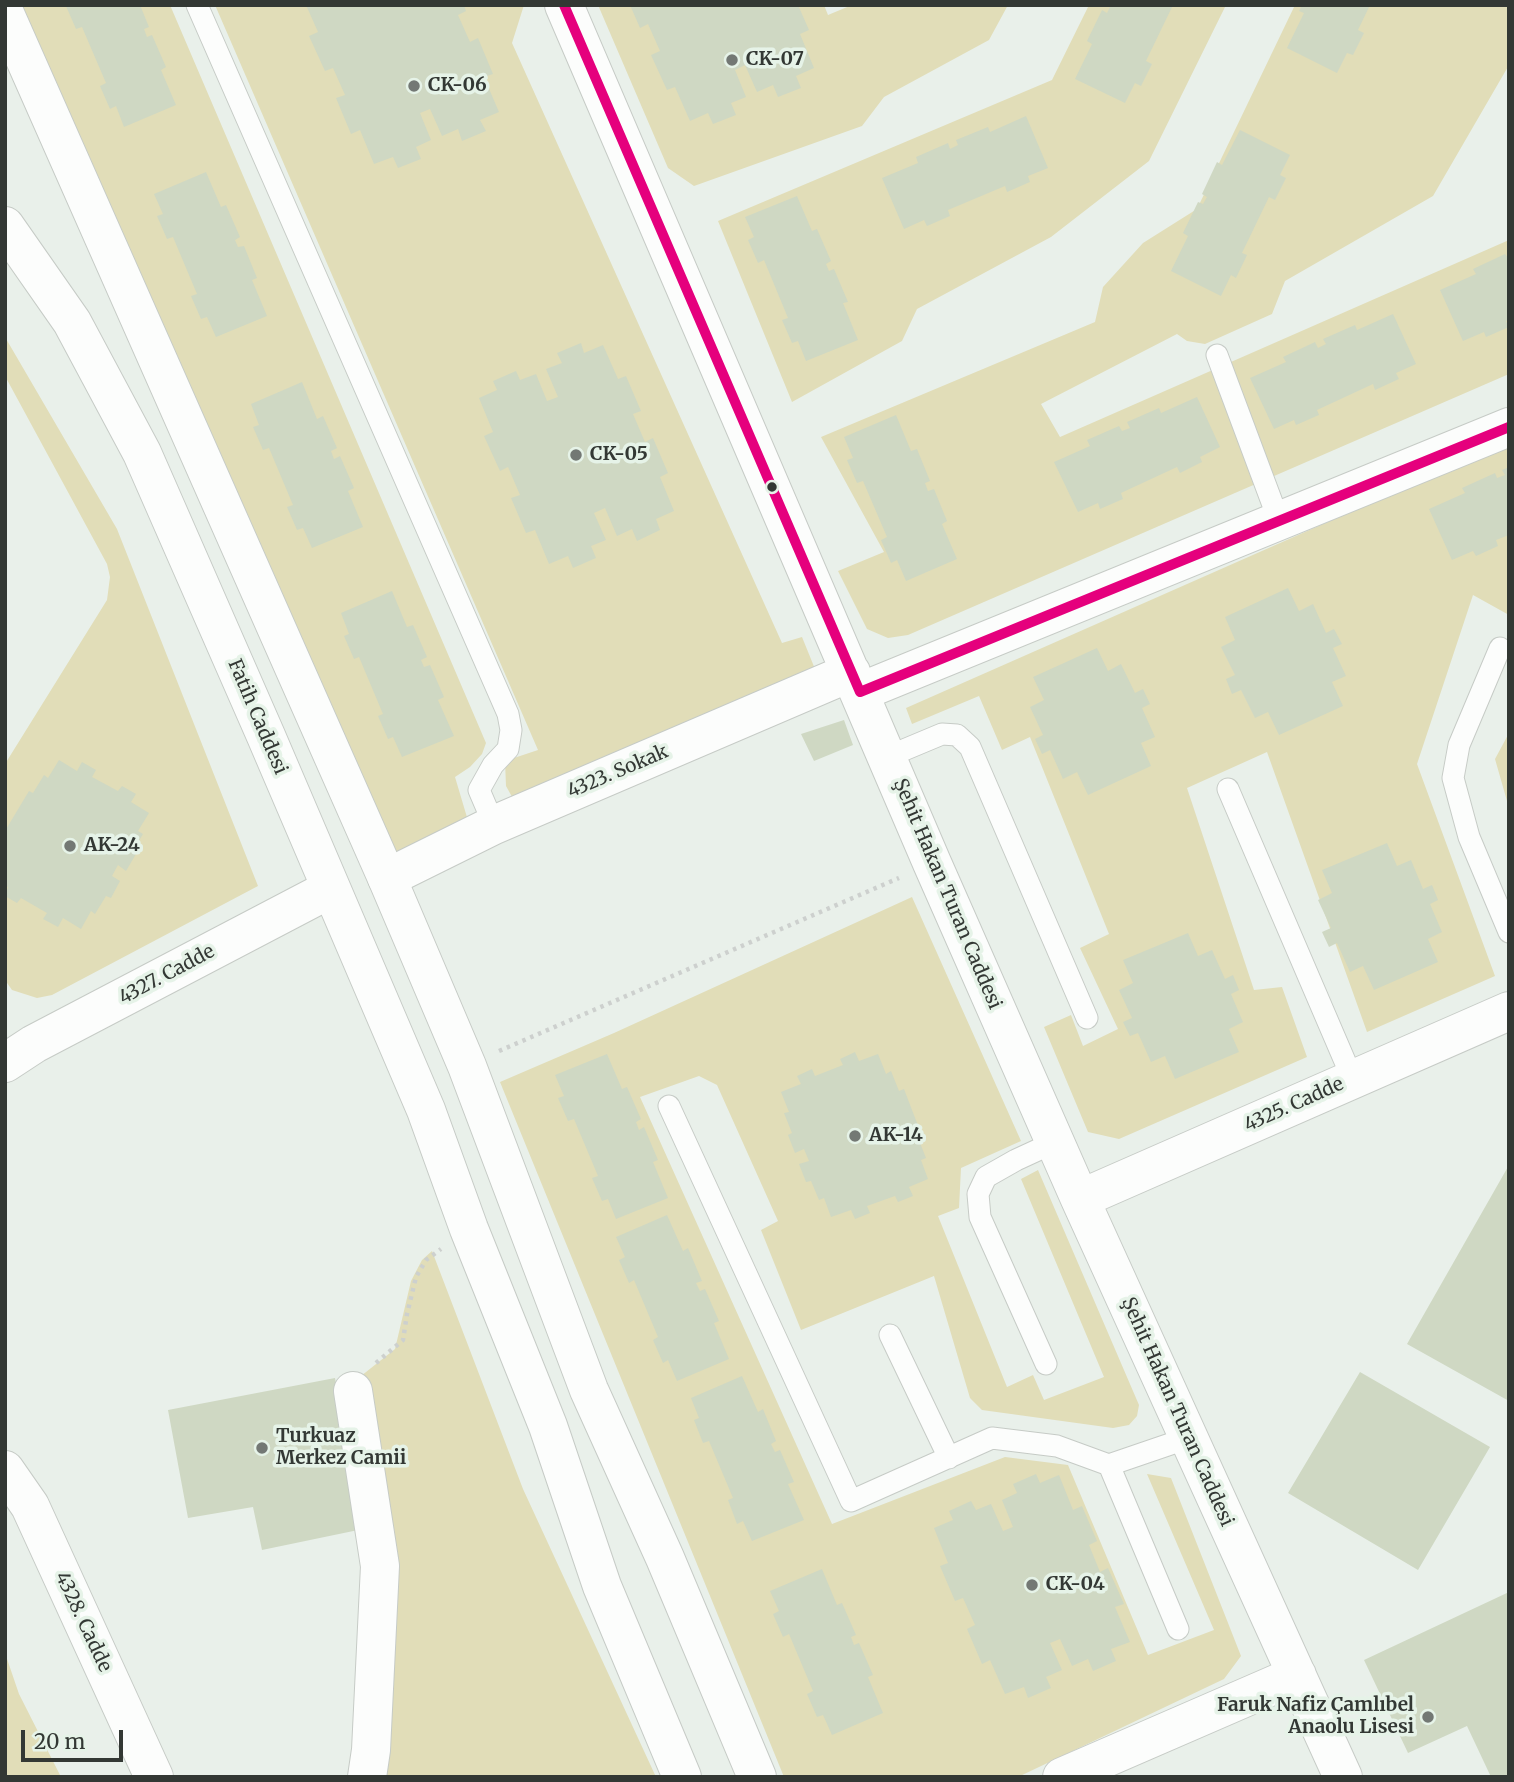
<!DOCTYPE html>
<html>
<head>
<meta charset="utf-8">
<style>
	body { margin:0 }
	#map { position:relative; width:1514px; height:1782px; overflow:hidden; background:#e9f0ea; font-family:Merriweather,serif }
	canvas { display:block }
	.frame { position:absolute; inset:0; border:7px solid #333834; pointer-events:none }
	.scale { position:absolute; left:21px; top:1730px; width:102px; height:32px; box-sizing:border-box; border:4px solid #333834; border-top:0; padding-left:9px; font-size:21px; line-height:24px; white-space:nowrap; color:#333834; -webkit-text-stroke:5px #e6f3e8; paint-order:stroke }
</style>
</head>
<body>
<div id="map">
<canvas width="1514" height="1782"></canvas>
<div class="frame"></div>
<div class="scale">20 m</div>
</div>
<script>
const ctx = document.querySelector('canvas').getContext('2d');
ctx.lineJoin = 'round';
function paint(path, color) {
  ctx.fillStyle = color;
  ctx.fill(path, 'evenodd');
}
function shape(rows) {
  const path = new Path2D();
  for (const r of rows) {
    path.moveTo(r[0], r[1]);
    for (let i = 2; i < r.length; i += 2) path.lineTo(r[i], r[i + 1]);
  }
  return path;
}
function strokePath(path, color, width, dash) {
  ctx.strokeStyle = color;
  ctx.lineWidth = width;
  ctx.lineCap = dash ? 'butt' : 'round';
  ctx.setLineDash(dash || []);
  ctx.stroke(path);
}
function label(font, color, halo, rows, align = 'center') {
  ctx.font = font + ' Merriweather,serif';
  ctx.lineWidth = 7;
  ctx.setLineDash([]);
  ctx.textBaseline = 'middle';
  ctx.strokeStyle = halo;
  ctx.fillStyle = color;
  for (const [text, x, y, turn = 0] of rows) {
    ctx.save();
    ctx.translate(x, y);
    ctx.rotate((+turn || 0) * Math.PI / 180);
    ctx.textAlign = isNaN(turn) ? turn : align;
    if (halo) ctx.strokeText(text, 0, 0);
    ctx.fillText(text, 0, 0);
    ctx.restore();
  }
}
paint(shape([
	[22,5,170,5,486,743,482,754,470,767,455,777,469,824,390,859],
	[215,5,524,5,512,43,782,643,802,637,815,669,516,804,506,786,505,761,538,750],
	[598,5,824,5,828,15,852,5,1008,5,989,40,884,97,862,126,694,186,668,168],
	[1089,5,1226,5,1149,161,1051,237,917,309,902,341,792,402,718,221,1052,80],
	[1295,5,1509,5,1509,65,1433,196,1285,281,1272,314,1205,344,1187,341,1177,334,1041,404,1060,437,1509,240,1509,374,908,635,888,638,867,629,838,571,884,552,821,437,1095,322,1103,287,1143,243,1197,209],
	[5,337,117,529,258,886,52,995,37,998,12,990,5,980,5,764,107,600,110,577,107,564,5,376],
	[1509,442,1509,615,1473,595,1417,764,1495,976,1367,1032,1267,752,1187,788,1254,990,1282,987,1307,1057,1119,1139,1088,1132,1044,1027,1071,1015,1083,1046,1118,1029,1080,948,1109,934,1030,737,1002,750,979,696,912,724,906,708],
	[1509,733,1509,808,1495,759],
	[912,897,1021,1141,961,1168,959,1208,938,1216,1007,1387,1033,1375,1044,1400,1104,1377,1021,1179,1038,1170,1139,1405,1137,1416,1129,1425,1113,1428,982,1410,970,1398,934,1276,801,1330,761,1230,778,1221,717,1085,699,1076,640,1097,832,1524,1005,1457,1068,1465,1148,1655,1214,1630,1147,1474,1171,1478,1241,1656,1224,1679,1018,1777,784,1777,500,1082,614,1033],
	[432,1251,523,1489,656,1777,377,1777,361,1376,395,1349,411,1281,422,1260],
	[5,1653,19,1694,61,1777,5,1777]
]), '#e1ddb8');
paint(shape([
	[140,5,149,27,144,29,147,37,152,35,166,67,161,70,176,105,124,127,116,106,110,109,100,86,106,83,82,27,76,29,66,6],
	[306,5,464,5,466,11,458,15,470,42,478,38,493,74,484,77,499,112,480,120,486,131,462,141,458,129,442,136,430,109,420,113,431,140,416,147,421,159,398,168,393,157,374,164,360,130,351,134,336,98,345,95,333,68,325,71,309,36,318,32],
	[630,5,798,5,809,30,800,34,814,68,796,76,801,88,778,97,773,85,757,92,745,65,735,70,746,97,731,103,736,115,713,124,708,113,690,121,675,87,667,90,651,55,660,51,648,24,640,28],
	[1111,5,1173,5,1146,61,1152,64,1141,86,1135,83,1125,103,1075,79,1092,44,1087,41,1102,10,1107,13],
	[1302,5,1370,5,1358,30,1364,33,1353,55,1347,53,1337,73,1287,48,1304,13,1299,11],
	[1026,116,1048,168,1028,176,1030,182,1007,192,1005,186,948,210,950,216,927,226,924,220,904,229,882,178,918,163,916,157,948,143,950,149,958,145,956,140,988,127,990,132],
	[1240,130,1290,155,1280,175,1286,178,1275,200,1269,197,1242,253,1247,255,1236,278,1231,275,1221,296,1171,271,1188,236,1183,233,1198,202,1203,204,1207,197,1202,194,1217,162,1222,165],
	[206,172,221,207,226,205,240,237,235,240,238,247,244,246,257,278,252,280,267,316,216,337,207,317,201,319,191,296,197,294,173,237,167,239,157,216,163,214,154,194],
	[797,196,812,231,817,229,831,261,826,264,829,271,834,269,848,302,843,303,858,340,806,361,798,341,792,343,782,320,788,318,764,260,758,263,748,240,754,237,745,217],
	[1505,254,1509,259,1509,320,1506,321,1509,327,1486,337,1484,332,1463,341,1440,290,1476,274,1473,269],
	[1393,314,1416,364,1396,373,1399,379,1375,390,1373,384,1317,410,1319,415,1296,425,1294,420,1274,429,1250,378,1286,362,1283,357,1315,342,1318,348,1326,344,1323,339,1355,325,1357,330],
	[581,343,584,353,603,345,618,379,626,376,641,411,633,414,645,442,653,438,668,473,660,477,674,511,656,519,660,530,637,541,632,529,617,536,605,508,594,513,606,540,591,546,596,558,573,568,568,556,549,564,535,530,526,533,511,498,520,495,508,467,500,471,484,436,493,432,479,398,497,390,493,381,516,371,520,380,536,374,547,401,558,397,546,369,562,363,557,353],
	[302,382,317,419,323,416,337,448,331,451,334,459,340,456,354,488,348,491,363,527,312,548,303,528,297,530,287,507,293,505,269,448,263,450,253,427,259,425,251,404],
	[1197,397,1220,447,1200,457,1202,462,1180,473,1177,467,1121,493,1123,499,1100,509,1098,503,1078,512,1054,462,1090,446,1087,440,1119,426,1122,431,1130,428,1127,422,1159,408,1161,413],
	[896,415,911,451,917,449,930,481,925,483,928,491,934,489,947,521,942,524,957,559,906,581,897,560,891,563,881,540,887,537,863,481,857,483,847,460,853,458,844,437],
	[1509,467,1509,535,1496,540,1498,546,1476,556,1473,551,1452,560,1429,509,1465,493,1462,488,1495,473,1497,478,1505,475,1502,470],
	[1288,588,1299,611,1313,604,1326,633,1334,629,1342,644,1333,648,1346,676,1332,682,1343,706,1279,735,1268,712,1255,718,1241,690,1232,694,1226,679,1235,675,1221,647,1235,640,1225,617],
	[392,591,407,627,413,625,427,657,421,660,424,667,430,665,444,697,438,700,454,736,402,757,393,737,388,739,378,716,383,714,359,657,354,659,344,636,349,634,341,613],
	[1097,648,1108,671,1121,664,1135,693,1143,689,1150,704,1142,708,1155,737,1141,743,1151,766,1088,795,1077,772,1063,779,1050,750,1042,754,1035,739,1043,735,1030,707,1044,700,1033,677],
	[844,720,853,745,814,761,801,734],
	[59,760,77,771,82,762,96,770,92,777,118,791,122,786,136,794,131,802,149,813,138,831,143,834,132,852,136,854,126,871,118,865,112,876,120,881,111,898,106,896,95,914,91,911,81,929,63,918,58,927,43,919,47,913,21,898,17,903,5,896,8,887,5,885,5,841,7,837,5,831,29,791,33,793,44,775,48,778],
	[1387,843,1397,866,1411,860,1423,889,1432,885,1438,900,1430,904,1442,932,1428,939,1438,962,1374,990,1363,966,1350,972,1337,943,1329,947,1322,932,1331,928,1318,900,1332,893,1322,870],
	[1188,933,1198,956,1212,950,1225,979,1233,975,1239,990,1231,994,1243,1022,1229,1029,1239,1052,1175,1079,1165,1056,1151,1062,1138,1033,1130,1036,1123,1022,1132,1018,1119,990,1133,983,1123,960],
	[855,1052,859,1061,878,1054,886,1074,891,1071,899,1091,904,1089,922,1136,918,1138,926,1158,921,1160,928,1179,909,1187,913,1196,898,1202,895,1196,867,1206,870,1213,855,1219,851,1210,831,1217,824,1198,819,1200,811,1181,806,1182,799,1164,809,1161,804,1149,795,1153,788,1135,792,1133,784,1113,789,1112,781,1092,801,1084,797,1076,812,1069,815,1076,843,1065,840,1059],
	[607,1054,622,1089,627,1087,641,1119,636,1122,639,1130,644,1127,658,1160,653,1162,668,1198,616,1219,608,1199,602,1201,592,1178,598,1176,574,1119,568,1121,558,1098,564,1096,555,1075],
	[1509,1165,1509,1401,1407,1344],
	[667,1215,683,1251,688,1248,702,1281,696,1283,700,1291,705,1289,719,1321,714,1323,729,1359,677,1381,668,1360,663,1363,653,1340,658,1337,634,1280,629,1283,619,1260,625,1257,616,1237],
	[1360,1372,1490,1447,1418,1570,1288,1493],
	[742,1376,758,1412,763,1409,776,1441,771,1444,775,1452,780,1450,794,1482,788,1484,804,1520,752,1541,743,1521,737,1524,728,1500,733,1498,709,1441,703,1443,694,1420,699,1418,691,1398],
	[335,1378,363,1529,262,1550,253,1507,188,1518,168,1410],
	[1036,1474,1040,1483,1059,1475,1073,1510,1082,1506,1097,1541,1089,1545,1100,1572,1108,1568,1124,1604,1115,1607,1130,1642,1111,1649,1116,1661,1093,1671,1088,1659,1072,1666,1060,1639,1050,1643,1062,1670,1046,1677,1051,1688,1028,1698,1024,1687,1005,1694,990,1660,982,1664,967,1629,975,1625,963,1598,955,1601,940,1566,948,1563,934,1528,953,1520,949,1511,971,1501,976,1510,991,1504,1003,1531,1013,1527,1002,1500,1017,1493,1013,1484],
	[822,1569,837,1605,842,1603,856,1635,851,1637,854,1645,859,1643,873,1675,868,1677,883,1713,832,1735,823,1715,817,1717,807,1694,813,1691,789,1634,783,1637,773,1614,779,1611,770,1591],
	[1509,1592,1509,1777,1491,1777,1467,1726,1408,1753,1364,1660]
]), '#cfd8c3');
const service = shape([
	[197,5,508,714,511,730,508,749,493,765,479,790,494,825],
	[1217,355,1279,521],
	[1500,648,1459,745,1453,778,1469,837,1509,932],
	[887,757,942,734,957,735,970,747,1087,1018],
	[1228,789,1353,1080],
	[669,1106,851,1501,992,1438,1057,1446,1109,1465,1178,1629],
	[890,1335,949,1458],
	[1046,1364,980,1217,978,1194,986,1177,1016,1160,1055,1142],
	[1109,1465,1188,1438]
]);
const minor = shape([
	[564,5,932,863,1080,1199,1343,1777],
	[860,692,1509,427],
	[387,878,494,825,851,672],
	[5,1063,34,1044,330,889],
	[1080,1199,1509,1011],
	[353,1391,380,1566,371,1750,367,1777],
	[5,1470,30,1506,154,1777],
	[1062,1777,1297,1675]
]);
const tertiary = shape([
	[5,14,387,878,467,1066,589,1390,665,1558,757,1777],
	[5,226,72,322,142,453,266,736,426,1110,469,1229,548,1426,602,1586,682,1777]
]);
strokePath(service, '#c6cbc6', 23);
strokePath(minor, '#c6cbc6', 40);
strokePath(tertiary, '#c6cbc6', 40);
strokePath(shape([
	[499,1051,899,878],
	[376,1363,403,1340,407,1314,416,1277,426,1260,441,1249]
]), '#cdd0ce', 4.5, [3.5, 5]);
strokePath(service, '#fcfdfc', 21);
strokePath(minor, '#fcfdfc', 38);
strokePath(tertiary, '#fcfdfc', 38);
strokePath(shape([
	[564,5,860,692,1509,427]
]), '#e5007d', 10);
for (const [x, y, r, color] of [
	[732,60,7,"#737874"],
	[414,86,7,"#737874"],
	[576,455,7,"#737874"],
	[772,487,6,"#333834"],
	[70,846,7,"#737874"],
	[855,1136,7,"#737874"],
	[262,1448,7,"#737874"],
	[1032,1585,7,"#737874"],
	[1428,1717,7,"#737874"]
]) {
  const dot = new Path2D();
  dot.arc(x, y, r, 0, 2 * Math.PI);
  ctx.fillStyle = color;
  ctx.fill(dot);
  strokePath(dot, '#e6f3e8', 2.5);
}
label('bold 19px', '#333834', '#e6f3e8', [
	["CK-07",746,60],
	["CK-06",428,86],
	["CK-05",590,455],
	["AK-24",84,846],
	["AK-14",869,1136],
	["Turkuaz",276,1437],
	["Merkez Camii",276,1459],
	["CK-04",1046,1585],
	["Faruk Nafiz Çamlıbel",1414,1706,"right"],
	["Anaolu Lisesi",1414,1728,"right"]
], 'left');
label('19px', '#333834', '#e6f3e8', [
	["Fatih Caddesi",257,717,67],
	["4323. Sokak",618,772,-23],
	["Şehit Hakan Turan Caddesi",947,894,67],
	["4327. Cadde",167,975,-28],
	["4325. Cadde",1294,1105,-24],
	["Şehit Hakan Turan Caddesi",1177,1412,66],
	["4328. Cadde",83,1622,65]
]);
</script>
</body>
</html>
